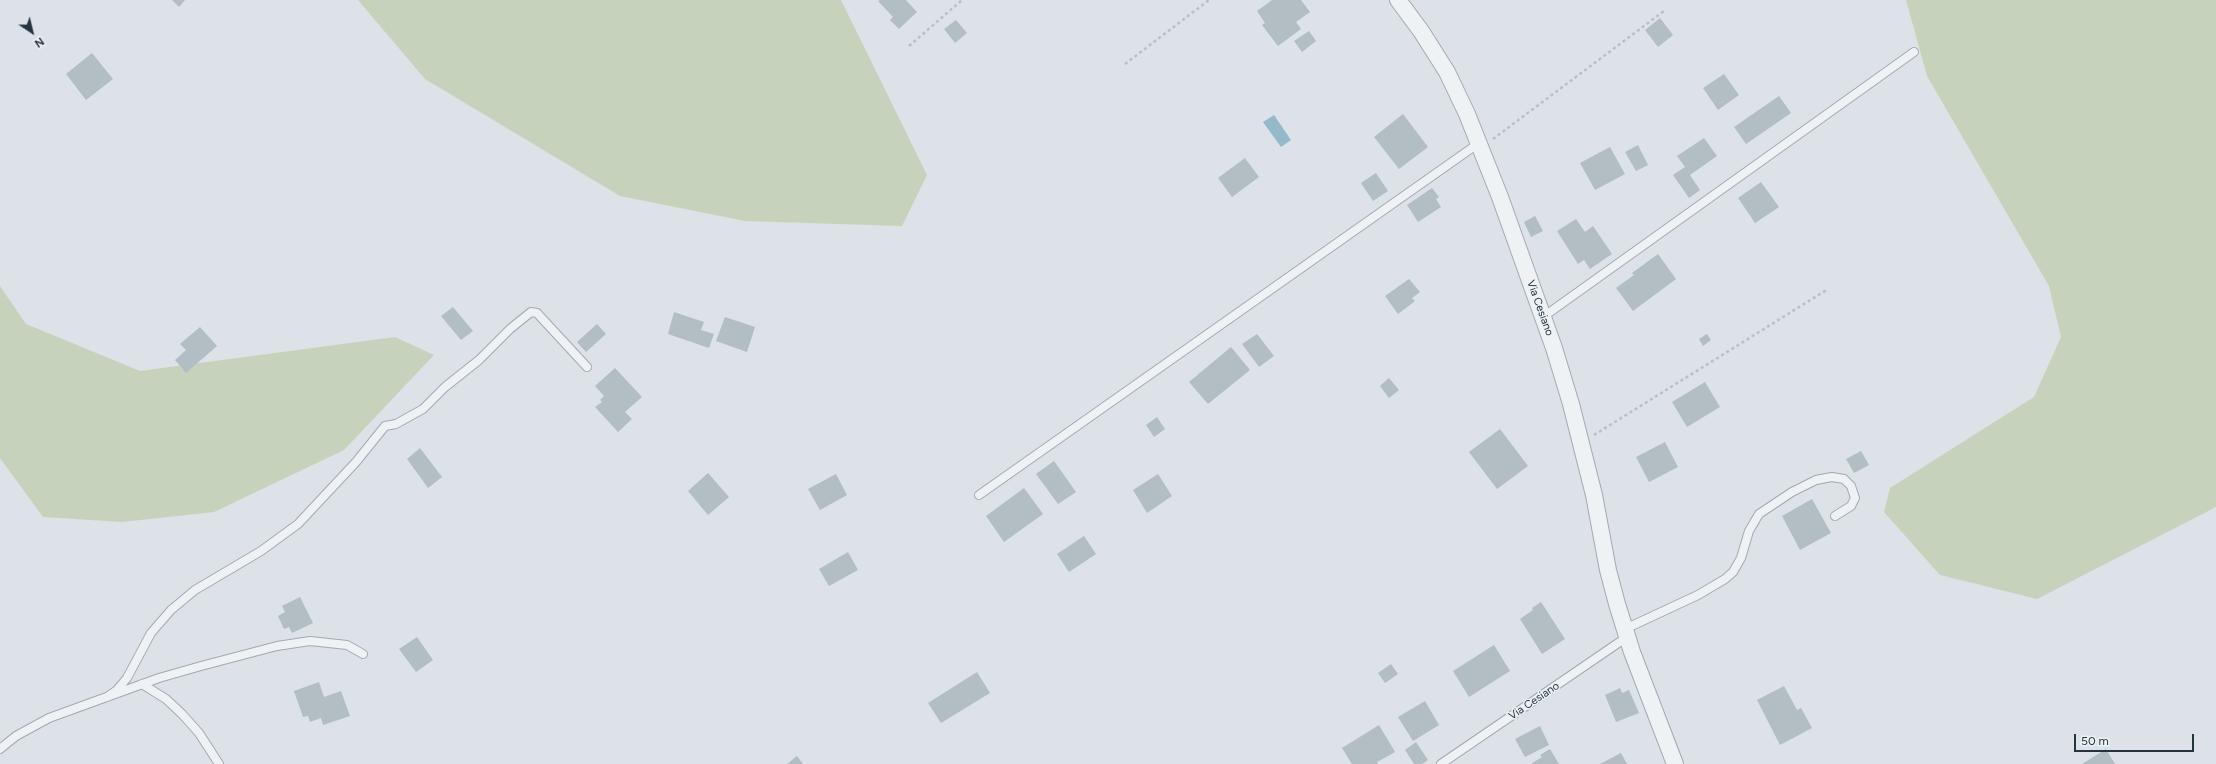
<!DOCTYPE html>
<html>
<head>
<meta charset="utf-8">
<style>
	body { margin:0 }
	#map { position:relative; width:2216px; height:764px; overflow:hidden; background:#dce2e7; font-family:Figtree,sans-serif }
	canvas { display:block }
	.north { position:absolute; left:12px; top:12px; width:40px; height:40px; -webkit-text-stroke:3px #ebf1f5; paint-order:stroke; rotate:145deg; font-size:11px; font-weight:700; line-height:16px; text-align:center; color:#24333e }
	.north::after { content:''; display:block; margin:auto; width:14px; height:18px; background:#24333e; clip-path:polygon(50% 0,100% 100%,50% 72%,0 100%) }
	.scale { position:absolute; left:2074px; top:734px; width:120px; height:18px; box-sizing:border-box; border:2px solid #24333e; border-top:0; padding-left:5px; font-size:12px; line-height:14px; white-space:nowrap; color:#24333e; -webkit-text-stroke:3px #ebf1f5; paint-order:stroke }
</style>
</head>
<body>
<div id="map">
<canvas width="2216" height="764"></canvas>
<div class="north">N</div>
<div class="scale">50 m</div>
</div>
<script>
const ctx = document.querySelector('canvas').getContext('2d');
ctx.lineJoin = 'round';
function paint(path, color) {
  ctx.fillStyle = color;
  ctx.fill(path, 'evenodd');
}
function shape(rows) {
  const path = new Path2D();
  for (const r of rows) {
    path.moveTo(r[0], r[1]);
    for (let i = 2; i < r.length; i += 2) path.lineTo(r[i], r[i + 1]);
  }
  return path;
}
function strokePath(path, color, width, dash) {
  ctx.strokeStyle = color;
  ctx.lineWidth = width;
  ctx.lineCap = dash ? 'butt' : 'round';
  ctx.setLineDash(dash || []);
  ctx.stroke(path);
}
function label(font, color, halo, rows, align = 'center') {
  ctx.font = font + ' Figtree,sans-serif';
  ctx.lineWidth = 3;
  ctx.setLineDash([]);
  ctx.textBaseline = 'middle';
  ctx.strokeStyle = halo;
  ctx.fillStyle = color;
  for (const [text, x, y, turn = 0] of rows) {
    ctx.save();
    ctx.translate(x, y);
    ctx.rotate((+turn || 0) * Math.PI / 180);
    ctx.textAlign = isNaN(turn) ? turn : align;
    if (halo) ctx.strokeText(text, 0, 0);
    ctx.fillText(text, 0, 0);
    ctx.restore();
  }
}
paint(shape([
	[358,0,841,0,927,175,902,226,745,221,620,196,425,79],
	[1906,0,2216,0,2216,507,2037,599,1940,575,1884,512,1890,488,2034,397,2061,337,2049,286,1927,76],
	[0,286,26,324,140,371,395,337,434,355,344,450,214,512,122,522,43,517,0,458]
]), '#c6d2bc');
paint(shape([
	[1274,115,1291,140,1281,147,1263,122]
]), '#93b9cb');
paint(shape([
	[172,0,185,0,179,7],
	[880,0,906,0,917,12,899,29,890,20,893,17,878,1],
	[1272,0,1301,0,1310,12,1296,22,1301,29,1278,46,1262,25,1265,23,1257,11],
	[1660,18,1673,35,1658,47,1645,30],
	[956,20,967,33,955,43,944,29],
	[1309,31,1316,41,1302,52,1294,41],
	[92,53,113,79,86,100,66,74],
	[1724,74,1739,95,1718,110,1703,88],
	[1779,96,1791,113,1746,144,1734,127],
	[1403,114,1428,147,1399,169,1374,137],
	[1704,138,1717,156,1690,175,1700,190,1689,198,1673,175,1685,167,1677,156],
	[1638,145,1648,165,1636,171,1625,152],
	[1610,147,1625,174,1595,190,1580,163],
	[1245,158,1259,177,1232,197,1218,178],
	[1376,173,1388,191,1373,201,1361,183],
	[1761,182,1779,207,1755,223,1738,198],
	[1432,188,1439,197,1436,199,1441,207,1418,222,1407,205],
	[1535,216,1543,231,1531,237,1524,222],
	[1576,219,1585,232,1593,226,1612,254,1590,269,1584,260,1578,264,1557,231],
	[1658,254,1676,279,1633,311,1616,288,1634,275,1632,273],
	[1409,279,1420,292,1412,298,1415,301,1398,314,1385,296],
	[453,307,473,331,461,340,441,316],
	[674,312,704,322,701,330,714,334,709,348,668,334],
	[725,317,755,327,747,352,716,341],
	[597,324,606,334,586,352,577,342],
	[200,327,217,346,186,373,175,360,186,350,180,344],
	[1257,334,1274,356,1259,367,1242,344],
	[1707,334,1711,340,1703,346,1699,339],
	[1231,347,1250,370,1208,404,1189,382],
	[615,368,642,397,625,412,632,419,618,432,595,407,602,402,600,400,604,396,595,386],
	[1389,378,1399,390,1389,398,1380,386],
	[1705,382,1720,407,1687,427,1672,402],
	[1157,417,1165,429,1154,437,1146,425],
	[1500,429,1528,466,1497,489,1469,452],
	[1665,442,1678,467,1649,482,1636,457],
	[420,448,442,477,428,488,407,459],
	[1861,451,1869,465,1854,473,1846,459],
	[1054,461,1076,492,1058,504,1036,474],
	[708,473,729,497,708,515,688,491],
	[836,474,847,495,820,510,808,489],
	[1158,474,1172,496,1147,513,1133,490],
	[1024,488,1043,514,1004,542,986,516],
	[1812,499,1831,533,1800,550,1782,516],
	[1084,536,1096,554,1069,572,1057,554],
	[848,552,858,570,829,586,819,569],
	[300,597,313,623,292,633,289,627,284,629,278,616,285,612,282,606],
	[1541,602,1565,639,1542,654,1520,619,1533,610,1532,608],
	[417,637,433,660,416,672,399,649],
	[1494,645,1510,671,1469,697,1453,671],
	[1391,664,1398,674,1385,683,1378,673],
	[977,672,990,693,941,723,928,703],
	[319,682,324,697,341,691,350,716,323,725,321,718,310,722,308,716,303,717,294,691],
	[1784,686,1797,710,1801,708,1812,728,1780,745,1757,700],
	[1620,688,1622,693,1629,690,1639,713,1616,722,1605,695],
	[1425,701,1439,725,1413,741,1398,717],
	[1379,725,1395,752,1377,762,1378,764,1352,764,1342,748],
	[1540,726,1549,745,1525,757,1515,739],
	[1416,742,1428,760,1422,764,1414,764,1405,750],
	[1550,749,1559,764,1531,764,1542,757,1540,755],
	[2106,749,2115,764,2082,764],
	[1621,753,1627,764,1600,764],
	[797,756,803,764,787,764]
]), '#b2bdc4');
const service = shape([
	[1543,317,1914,52],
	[979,495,1479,143],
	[1625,629,1698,595,1725,579,1733,572,1741,558,1749,531,1759,514,1792,492,1816,480,1832,477,1844,479,1851,486,1855,498,1851,506,1835,516],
	[142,684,166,699,182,714,199,733,219,764],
	[107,697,117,690,127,678,151,633,171,610,195,590,261,551,298,524,356,462,385,426,396,424,423,409,445,387,479,360,510,329,531,312,537,313,587,367],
	[0,749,16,736,49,718,159,678,201,666,277,646,310,641,347,645,363,654],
	[1441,764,1627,637]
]);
const minor = shape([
	[1398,0,1421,31,1447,72,1467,114,1500,197,1554,348,1571,404,1594,495,1608,570,1617,604,1632,652,1675,764]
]);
strokePath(service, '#a1aab1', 10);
strokePath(minor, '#a1aab1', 18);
strokePath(shape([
	[909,46,962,0],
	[1125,64,1209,0],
	[1493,139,1664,11],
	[1594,435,1828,289]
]), '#b9c0c5', 2.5, [3, 3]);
strokePath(service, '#eef2f5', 8);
strokePath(minor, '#eef2f5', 16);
label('11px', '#24333e', '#ebf1f5', [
	["Via Cesiano",1540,308,70],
	["Via Cesiano",1534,701,-34]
]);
</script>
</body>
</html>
